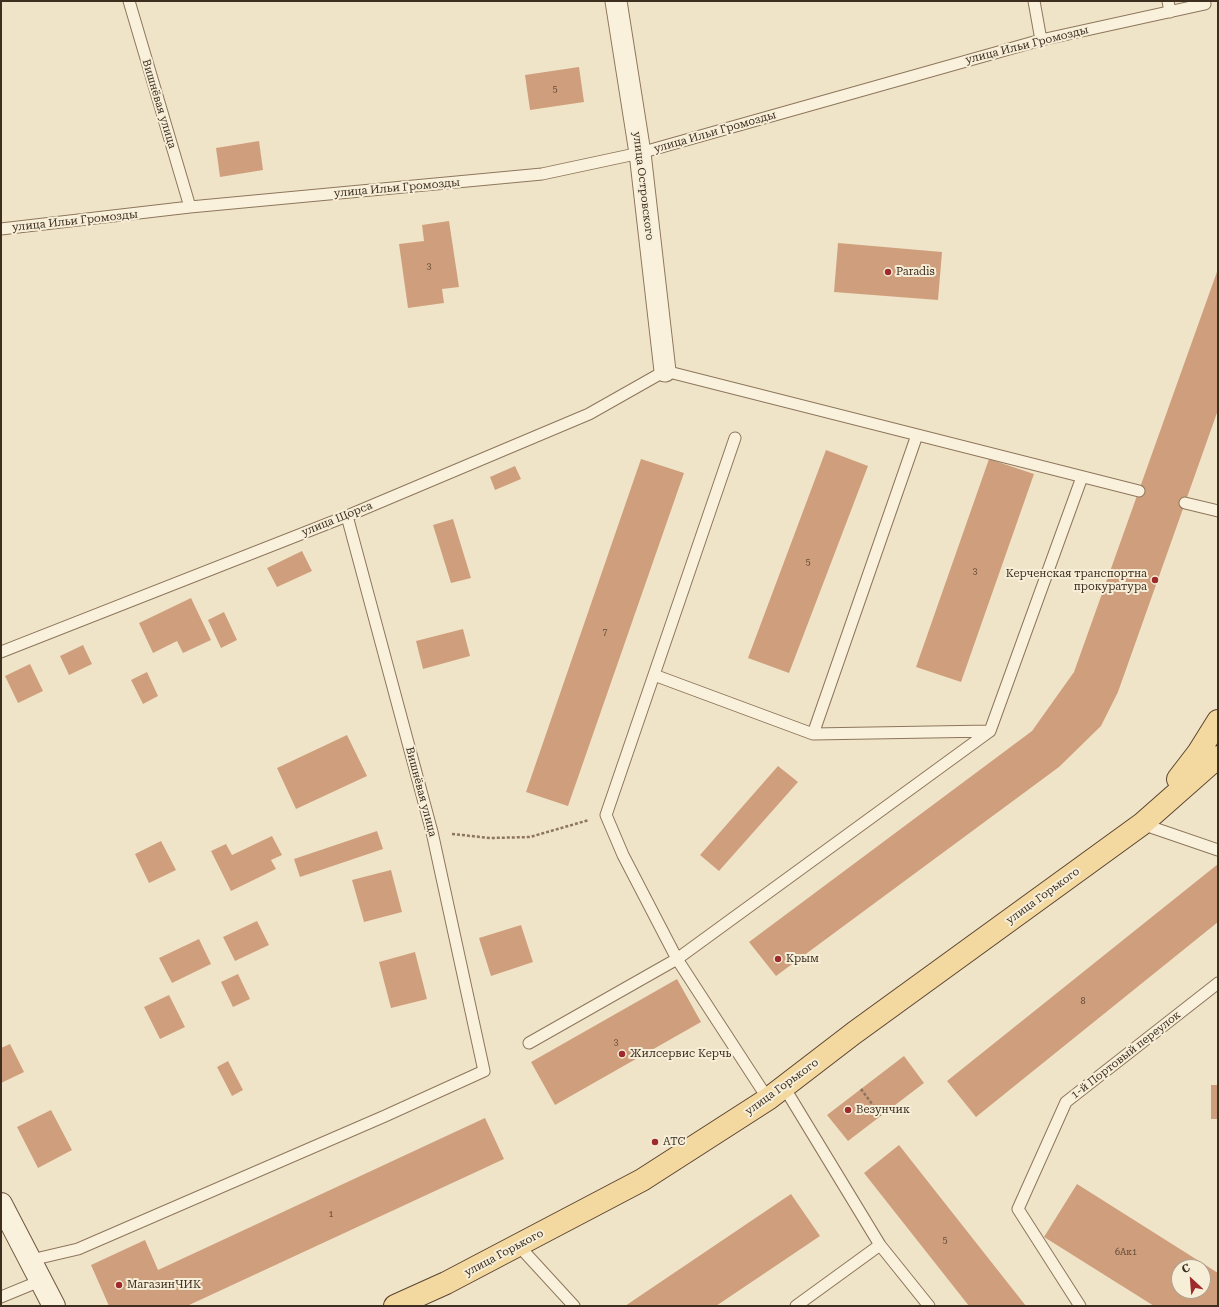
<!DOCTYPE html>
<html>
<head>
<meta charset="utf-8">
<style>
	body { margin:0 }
	#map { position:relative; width:1219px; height:1307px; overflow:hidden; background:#f0e4c8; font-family:"Roboto Serif",serif }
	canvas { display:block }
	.frame { position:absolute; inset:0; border:2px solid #3d2e20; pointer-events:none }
	.north { position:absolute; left:1171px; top:1259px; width:40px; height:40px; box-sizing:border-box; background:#f7eed8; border:1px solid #ada18e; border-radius:50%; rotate:334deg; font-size:11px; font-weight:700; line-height:16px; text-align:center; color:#3d2e20 }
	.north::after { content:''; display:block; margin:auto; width:14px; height:18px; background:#9e2a2b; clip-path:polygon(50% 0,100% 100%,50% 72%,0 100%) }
</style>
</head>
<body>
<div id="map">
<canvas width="1219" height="1307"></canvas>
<div class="frame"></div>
<div class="north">С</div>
</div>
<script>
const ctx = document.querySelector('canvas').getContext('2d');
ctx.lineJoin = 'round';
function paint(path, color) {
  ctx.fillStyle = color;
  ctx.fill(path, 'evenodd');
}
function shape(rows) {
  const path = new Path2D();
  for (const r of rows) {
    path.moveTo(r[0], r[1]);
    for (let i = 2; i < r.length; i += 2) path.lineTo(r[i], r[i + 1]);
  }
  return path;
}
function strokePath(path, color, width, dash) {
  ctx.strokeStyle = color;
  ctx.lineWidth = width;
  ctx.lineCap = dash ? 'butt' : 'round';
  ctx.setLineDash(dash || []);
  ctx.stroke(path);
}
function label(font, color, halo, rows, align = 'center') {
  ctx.font = font + ' "Roboto Serif",serif';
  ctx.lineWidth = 4;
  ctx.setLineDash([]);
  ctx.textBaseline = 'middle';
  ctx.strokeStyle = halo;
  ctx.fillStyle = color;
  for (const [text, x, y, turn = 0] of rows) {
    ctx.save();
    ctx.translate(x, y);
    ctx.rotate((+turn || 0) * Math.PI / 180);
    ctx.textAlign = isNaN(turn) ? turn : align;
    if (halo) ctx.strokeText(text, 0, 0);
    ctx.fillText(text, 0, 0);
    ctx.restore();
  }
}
paint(shape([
	[579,67,584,102,530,110,525,75],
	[259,141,263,170,220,177,216,148],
	[449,221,459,287,442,289,444,303,408,308,399,244,424,241,422,225],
	[838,243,942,252,938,300,834,292],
	[1218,269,1218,410,1118,692,1101,726,1059,767,776,976,749,942,1032,731,1074,672],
	[826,450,868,466,789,673,748,658],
	[641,459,684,473,568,806,526,792],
	[989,459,1034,474,961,682,916,667],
	[515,466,521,479,495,490,490,477],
	[453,519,471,578,451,583,433,525],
	[302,551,312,571,277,587,267,568],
	[191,598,211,640,183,653,177,641,153,653,139,623],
	[224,612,237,640,221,648,208,620],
	[463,629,470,656,423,669,416,641],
	[83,645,92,664,69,675,60,656],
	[30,664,43,691,18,703,5,676],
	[147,672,158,696,143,704,131,680],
	[347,735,367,776,296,809,277,768],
	[778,766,798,782,719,871,700,855],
	[377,831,383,849,300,877,294,859],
	[272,836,282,855,271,860,276,869,231,891,211,851,226,844,232,855],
	[161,841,176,870,149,883,135,854],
	[1218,864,1218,922,976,1117,947,1081],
	[391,870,402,912,364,922,352,880],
	[257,921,269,945,235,961,223,937],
	[521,925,533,962,491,976,479,938],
	[199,939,211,964,172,983,159,958],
	[415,952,427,999,391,1008,379,962],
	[238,974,250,999,233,1007,221,982],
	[677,979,701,1022,555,1105,531,1062],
	[169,995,185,1027,160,1039,144,1007],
	[10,1044,24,1072,1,1083,1,1048],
	[904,1056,924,1083,848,1141,827,1115],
	[228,1061,243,1090,232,1096,217,1067],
	[1211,1085,1218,1085,1218,1119,1211,1119],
	[51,1110,72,1150,38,1168,17,1127],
	[485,1118,504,1159,187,1306,109,1306,91,1265,145,1240,158,1270],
	[899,1145,1026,1306,969,1306,864,1173],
	[1077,1184,1218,1273,1218,1306,1154,1306,1044,1237],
	[1179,1267,1203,1267,1203,1291,1179,1291],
	[791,1194,820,1236,716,1306,625,1306]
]), '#cf9f7d');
const lane = shape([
	[129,1,190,207],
	[1034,1,1041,40],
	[1168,1,1170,12],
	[1,229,190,207,542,174,640,153,1041,40,1205,4],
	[735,438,606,815,623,855,677,959,990,731],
	[1185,503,1218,511],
	[1,652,347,516,589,414,665,371,1139,491],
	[654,675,813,734,917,435],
	[813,734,990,731,1082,477],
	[1142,824,1218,850],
	[529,1043,677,959,768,1099],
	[784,1087,880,1245,796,1306],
	[518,1245,574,1306],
	[880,1245,929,1306],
	[31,1260,78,1249,385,1116,484,1071,432,832,347,516],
	[1,1297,40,1281],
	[1080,1306,1018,1209,1066,1102,1218,983]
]);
const street = shape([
	[616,1,640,153,665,371]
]);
const secondary = shape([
	[1,1204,54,1306]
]);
const primary = shape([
	[1178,779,1198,753,1218,721],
	[395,1306,446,1283,642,1180,768,1099,854,1033,1142,824,1218,757]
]);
strokePath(lane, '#8d765c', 13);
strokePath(street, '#8d765c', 23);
strokePath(secondary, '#6f573f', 24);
strokePath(primary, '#5b4430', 24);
strokePath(shape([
	[452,834,490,838,530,837,589,820],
	[861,1089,881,1116]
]), '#8d765c', 2.5, [3, 2]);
strokePath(lane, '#faf1dc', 11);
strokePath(street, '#faf1dc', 21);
strokePath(secondary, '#faf1dc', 22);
strokePath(primary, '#f3d9a0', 22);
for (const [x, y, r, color] of [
	[888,272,4,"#9e2a2b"],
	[1155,580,4,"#9e2a2b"],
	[778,959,4,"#9e2a2b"],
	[622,1054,4,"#9e2a2b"],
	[848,1110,4,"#9e2a2b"],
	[655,1142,4,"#9e2a2b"],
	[119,1285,4,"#9e2a2b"]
]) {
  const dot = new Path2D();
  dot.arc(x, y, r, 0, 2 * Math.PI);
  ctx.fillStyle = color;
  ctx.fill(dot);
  strokePath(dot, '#f7eed8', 1.5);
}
label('9px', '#624a37', null, [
	["5",555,89],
	["3",429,266],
	["5",808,562],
	["3",975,571],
	["7",605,632],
	["8",1083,1001],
	["3",616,1042],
	["1",331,1214],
	["5",945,1240],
	["6Ак1",1126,1252]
]);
label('11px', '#3d2e20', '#f7eed8', [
	["улица Ильи Громозды",1027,45,-14],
	["Вишнёвая улица",159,104,73],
	["улица Ильи Громозды",715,132,-16],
	["улица Островского",643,186,83],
	["улица Ильи Громозды",397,188,-5],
	["улица Ильи Громозды",75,221,-6],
	["улица Щорса",337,519,-22],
	["Вишнёвая улица",421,792,75],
	["улица Горького",1043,896,-36],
	["1-й Портовый переулок",1126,1055,-38],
	["улица Горького",782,1087,-36],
	["улица Горького",504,1253,-28]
]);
label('11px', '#3d2e20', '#f7eed8', [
	["Paradis",896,272],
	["Керченская транспортна",1147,574,"right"],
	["прокуратура",1147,587,"right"],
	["Крым",786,959],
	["Жилсервис Керчь",630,1054],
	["Везунчик",856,1110],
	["АТС",663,1142],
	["МагазинЧИК",127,1285]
], 'left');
</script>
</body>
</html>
